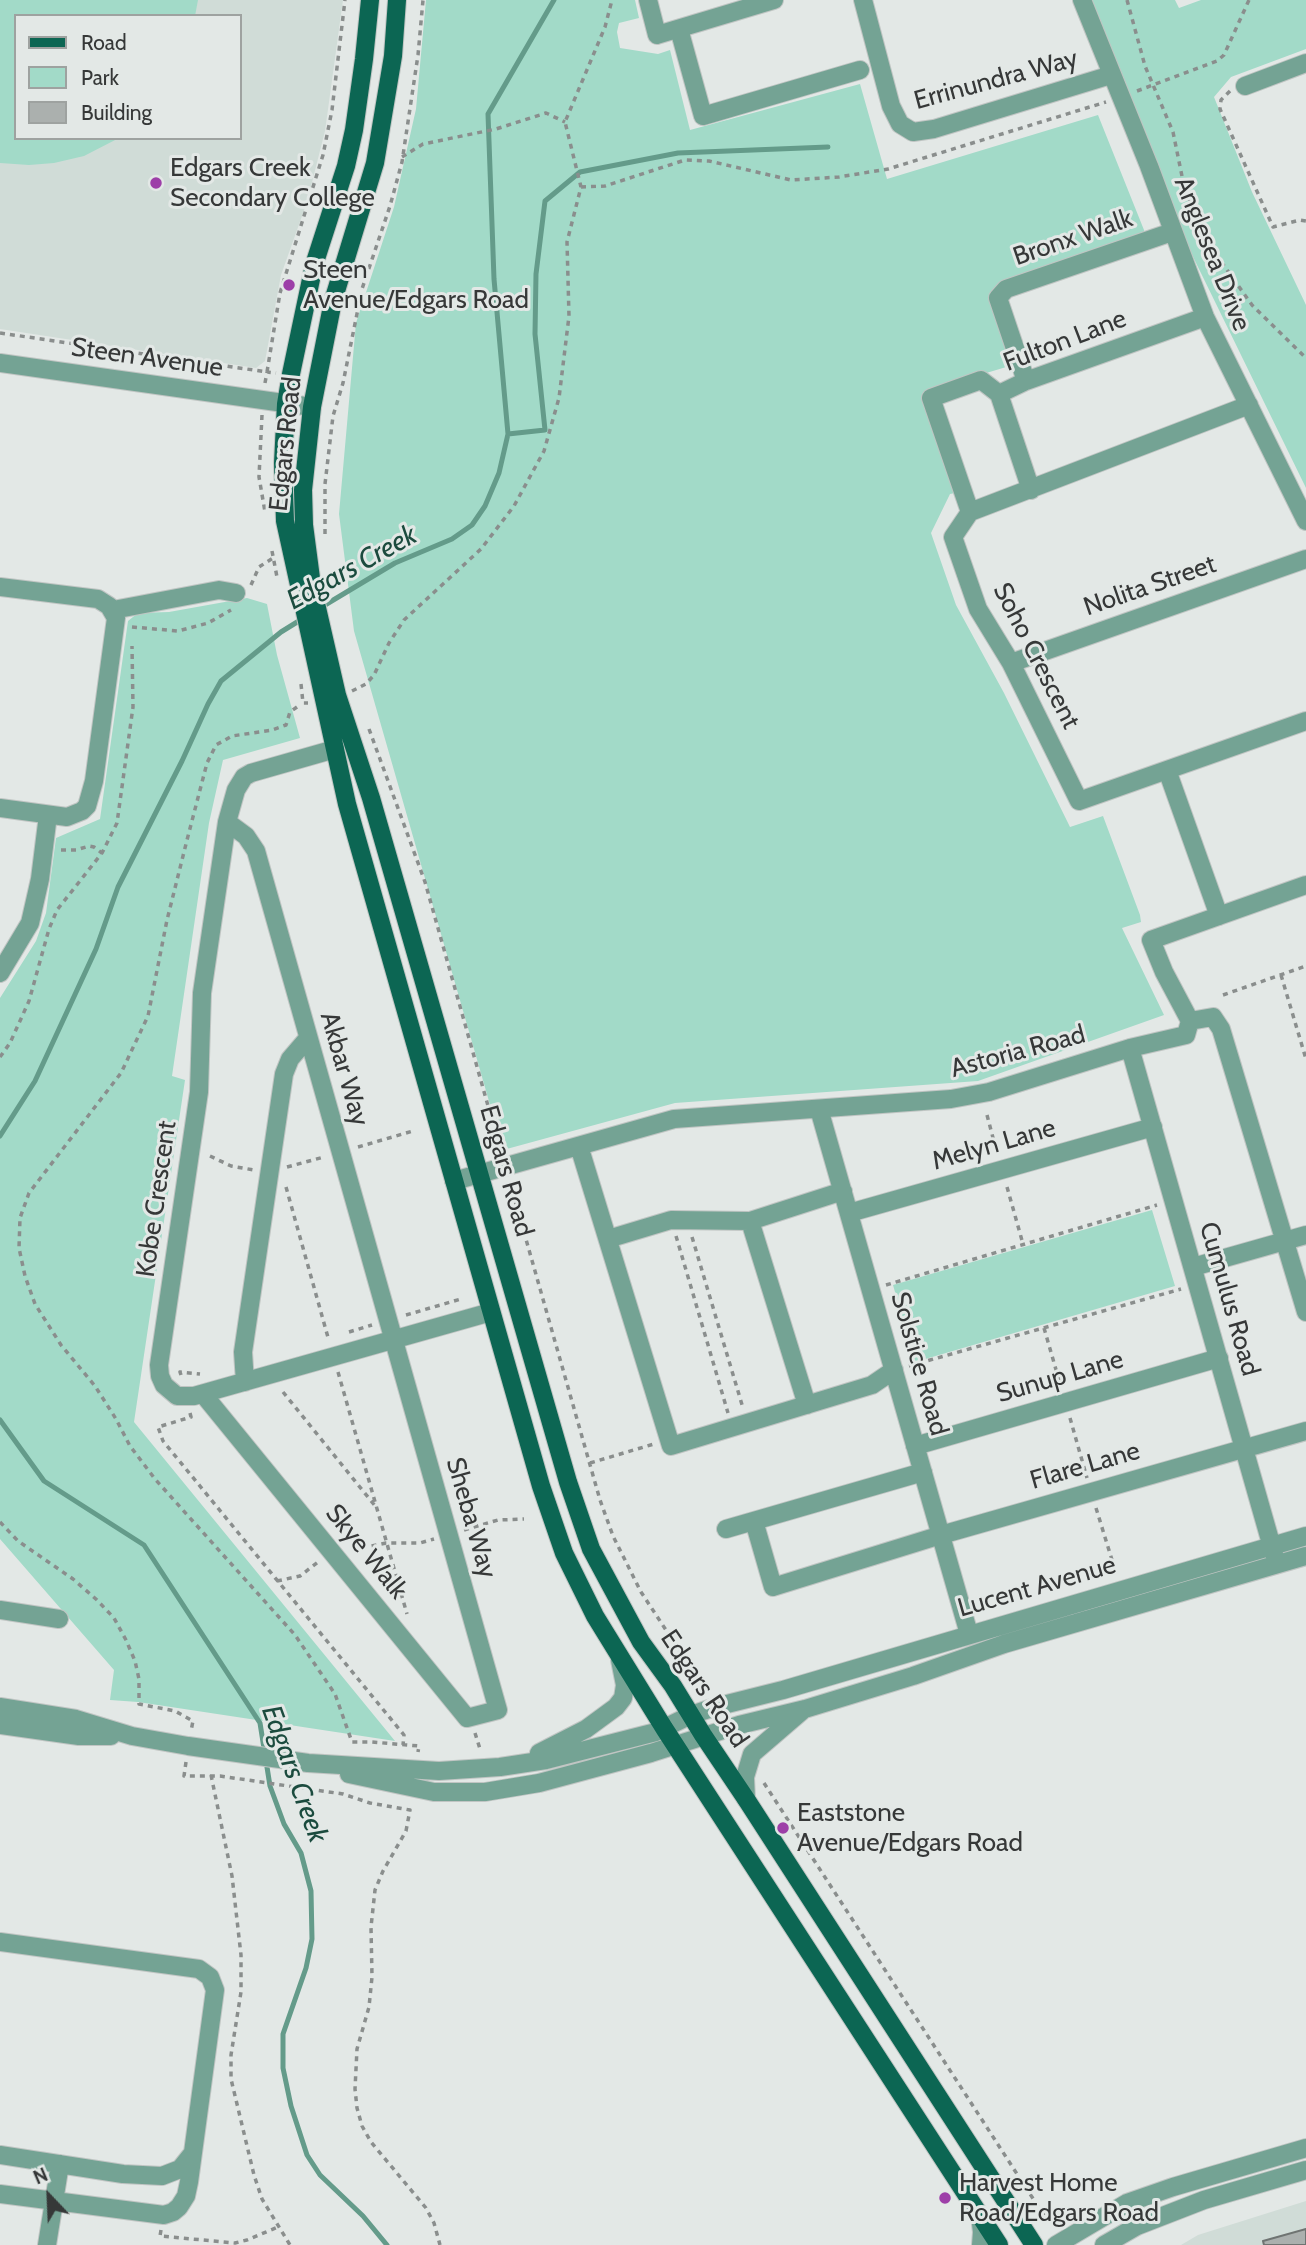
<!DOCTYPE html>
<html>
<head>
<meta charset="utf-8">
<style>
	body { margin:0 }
	#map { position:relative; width:1306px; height:2245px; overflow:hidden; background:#e3e8e6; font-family:Cabin,sans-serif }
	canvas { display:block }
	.legend { position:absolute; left:14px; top:14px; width:228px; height:126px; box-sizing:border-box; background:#e3e8e6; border:2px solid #9ea2a0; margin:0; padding:9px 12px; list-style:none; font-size:21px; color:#363838 }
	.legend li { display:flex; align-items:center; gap:14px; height:35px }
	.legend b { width:35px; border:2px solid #9ea2a0 }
	.north { position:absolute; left:14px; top:2161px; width:70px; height:70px; -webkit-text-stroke:5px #e3e8e6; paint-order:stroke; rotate:337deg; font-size:19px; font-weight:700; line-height:28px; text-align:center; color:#363838 }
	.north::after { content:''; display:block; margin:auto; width:24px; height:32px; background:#363838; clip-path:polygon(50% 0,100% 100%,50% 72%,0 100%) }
</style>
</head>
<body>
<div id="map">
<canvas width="1306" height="2245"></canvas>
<ul class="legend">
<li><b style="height:9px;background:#0c6653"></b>Road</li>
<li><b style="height:19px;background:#a2dac8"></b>Park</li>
<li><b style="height:19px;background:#abb0ae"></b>Building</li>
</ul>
<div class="north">N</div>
</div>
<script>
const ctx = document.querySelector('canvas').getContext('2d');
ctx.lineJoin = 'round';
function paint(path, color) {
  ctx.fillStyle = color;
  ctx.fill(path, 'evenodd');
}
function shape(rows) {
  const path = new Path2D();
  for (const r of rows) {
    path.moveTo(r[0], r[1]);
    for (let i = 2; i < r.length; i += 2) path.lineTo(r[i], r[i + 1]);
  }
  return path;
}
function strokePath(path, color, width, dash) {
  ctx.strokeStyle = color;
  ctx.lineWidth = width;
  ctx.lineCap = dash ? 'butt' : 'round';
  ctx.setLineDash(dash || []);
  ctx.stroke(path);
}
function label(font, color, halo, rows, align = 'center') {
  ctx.font = font + ' Cabin,sans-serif';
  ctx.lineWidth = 6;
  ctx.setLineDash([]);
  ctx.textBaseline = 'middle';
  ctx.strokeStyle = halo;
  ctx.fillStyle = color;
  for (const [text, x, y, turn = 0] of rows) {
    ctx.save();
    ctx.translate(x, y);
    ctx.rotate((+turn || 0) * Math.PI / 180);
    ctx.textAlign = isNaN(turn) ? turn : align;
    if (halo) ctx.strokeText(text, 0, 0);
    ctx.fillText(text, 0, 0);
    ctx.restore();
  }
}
paint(shape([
	[0,0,343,0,325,131,307,202,281,275,265,361,256,368,0,329],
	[16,16,240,16,240,138,16,138],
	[1306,2201,1306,2245,1181,2245,1198,2235]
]), '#d0dcd7');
paint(shape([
	[0,0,198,0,195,16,16,16,16,138,119,138,84,156,54,163,29,165,0,163],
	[426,0,635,0,639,18,619,23,617,32,620,48,658,54,670,50,690,130,860,84,887,179,1098,115,1146,235,1003,284,1013,365,926,391,922,395,922,399,955,493,950,494,931,533,956,605,1004,693,1070,827,1103,816,1140,915,1141,922,1122,928,1164,1015,978,1081,675,1103,503,1150,354,631,339,514,356,323,394,207,416,109],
	[1090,0,1175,0,1179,8,1201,0,1306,0,1306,49,1231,77,1214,97,1252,192,1306,305,1306,488,1176,222],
	[247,598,267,604,277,655,300,738,223,760,209,823,172,1076,185,1080,134,1422,395,1741,138,1702,110,1700,114,1670,0,1539,0,998,36,941,46,913,56,838,100,819,128,621,138,613,169,612],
	[1152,1210,1175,1286,915,1362,893,1285]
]), '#a2dac8');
strokePath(shape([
	[508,434,545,430,535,334,536,274,545,201,580,172,678,153,828,147],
	[320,608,395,563,452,539,472,525,485,506,499,473,508,434,494,279,488,114,554,0],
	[0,1136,35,1081,96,949,118,887,182,761,208,704,221,681,281,632,302,619],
	[0,1420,44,1481,144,1545,260,1723,270,1786,284,1824,301,1853,311,1891,312,1939,306,1968,283,2034,283,2068,291,2106,307,2155,320,2175,363,2216,387,2245]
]), '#649b8a', 5);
const building = shape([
	[1306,2229,1306,2245,1264,2245,1263,2241,1306,2229]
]);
paint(building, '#abb0ae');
strokePath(building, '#6f7472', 2);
const minor = shape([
	[648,0,657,35,774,0],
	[863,0,891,106,900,124,913,132,934,129,1111,75],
	[1082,0,1149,166,1205,317,1306,521],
	[679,29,703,116,860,70],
	[1245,86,1306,63],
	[0,363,312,407],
	[1026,381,998,298,1006,289,1172,232],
	[1249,405,970,512,953,537,978,609,1011,663,1079,801,1306,721],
	[1031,490,999,394,1026,381,1205,317],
	[970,512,931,398,981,380,999,394],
	[0,587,98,599,109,606,116,618,94,781,87,806,82,811,67,817,0,808],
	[113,610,219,590,236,593],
	[1011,663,1306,559],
	[335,749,251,773,244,777,236,790,227,822,202,993,199,1092,159,1365,160,1376,164,1385,177,1396,194,1396,491,1312],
	[1167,770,1219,916],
	[0,973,30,923,40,879,48,815],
	[1190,1021,1213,1017,1221,1029,1306,1312],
	[1130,1048,1274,1554],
	[819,1109,969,1634],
	[579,1146,671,1446,872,1385,894,1370],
	[454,1181,674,1119,951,1099,989,1092,1130,1048,1186,1035,1190,1021,1164,972,1151,940,1306,885],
	[849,1213,1153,1127],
	[750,1221,807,1405],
	[608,1239,671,1220,750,1221,843,1191],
	[1193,1267,1306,1235],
	[245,1382,243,1352,284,1074,290,1059,308,1038],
	[203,1394,467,1718,498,1710,256,851,246,836,227,822],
	[915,1446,1219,1358],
	[754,1521,773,1587,941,1535,1306,1431],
	[726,1529,923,1472],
	[0,1610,59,1619],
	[0,1707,76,1719,132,1736,188,1746,308,1763,439,1771,500,1767,546,1760,656,1732,691,1715,715,1707,783,1690,1306,1536],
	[0,1725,79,1736,111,1736],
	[539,1753,586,1729,616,1707,623,1698,625,1685,620,1660],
	[349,1774,434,1792,485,1792,539,1783,651,1753,739,1725,805,1709,913,1676,1004,1644,1306,1556],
	[746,1799,745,1777,752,1754,802,1711],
	[0,1942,199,1969,210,1977,215,1990,189,2182,186,2196,179,2207,173,2212,164,2215,0,2194],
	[0,2155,123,2174,162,2176,180,2169,192,2154],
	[980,2216,982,2232,981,2245],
	[47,2245,60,2164],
	[1056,2245,1127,2203,1173,2187,1306,2148],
	[1104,2245,1137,2226,1204,2200,1306,2170]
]);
const major = shape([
	[370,0,364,59,354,130,346,166,314,265,291,374,286,404,283,463,285,521,347,804,541,1486,564,1553,595,1616,664,1728,999,2245],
	[397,0,393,56,375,163,333,301,312,407,303,490,304,525,312,586,337,695,371,798,568,1482,591,1549,641,1642,673,1686,703,1735,746,1799,1034,2245]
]);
strokePath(minor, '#c0c5c3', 20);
strokePath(major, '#c0c5c3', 20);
strokePath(shape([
	[1127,0,1145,66,1173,132,1184,186,1195,215,1217,256,1252,305,1306,358],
	[1137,91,1217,61,1224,55,1249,0],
	[1230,91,1221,100,1220,109,1273,227,1300,220,1306,221],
	[402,157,423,144,496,129,546,113,565,122],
	[581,187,605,186,685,160,709,161,791,180,839,177,888,169,1106,102],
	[0,333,267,372,280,293,323,155,332,110,345,0],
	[265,383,267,372,276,373],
	[262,415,259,477,265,512],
	[325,534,325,484,333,416,343,383,362,289,390,206,402,162,418,55,423,0],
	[272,551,277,577],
	[251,585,259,567,273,558],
	[132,627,178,631,208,623,231,610],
	[301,684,303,703,308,703],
	[352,691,366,684,374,675,389,643,404,620,481,549,514,506,544,451,559,398,569,316,567,242,581,187,565,122,605,27,612,0],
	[297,707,290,712,286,725,272,730,232,736,216,745,207,763,187,840,167,920,148,1016,121,1073,29,1193,20,1218,19,1248,25,1276,35,1304,61,1345,95,1386,116,1419,130,1446,155,1479,295,1635,335,1694,352,1742,372,1742,419,1746,418,1752],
	[369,729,425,882,501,1152],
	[61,850,76,850,89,846,94,847,102,853],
	[1281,975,1306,1059],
	[1223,995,1306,966],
	[0,1057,10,1043,29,1001,49,929,57,910,102,853,117,823,133,707,132,646],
	[987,1115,997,1153],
	[358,1147,413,1131],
	[210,1156,231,1166,254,1170],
	[287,1167,324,1157],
	[510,1183,600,1500,613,1536,641,1592,706,1691],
	[286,1187,329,1341],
	[1007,1187,1023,1244],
	[676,1236,728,1413],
	[692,1237,743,1408],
	[886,1285,1157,1205],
	[406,1315,461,1299],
	[1044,1328,1061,1387],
	[349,1332,372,1325],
	[909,1366,1181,1289],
	[338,1372,407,1614],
	[181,1375,180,1372,200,1374],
	[283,1392,376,1507],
	[190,1413,191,1417,158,1427,163,1441,404,1735,403,1745],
	[1070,1418,1087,1478],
	[590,1463,654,1444],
	[1096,1508,1112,1560],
	[0,1522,18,1541,73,1579,97,1600,114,1618,126,1640,135,1661,139,1679,139,1704,175,1711,193,1721,191,1731],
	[464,1530,498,1520,524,1519],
	[352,1550,386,1543,420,1543,434,1539],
	[277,1581,300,1576,318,1562],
	[475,1733,480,1749],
	[186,1762,184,1776,220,1776,343,1794,370,1803,410,1810,406,1831,383,1871,375,1890,371,1927,372,1977,369,2007,357,2049,355,2089,357,2108,362,2126,371,2142,426,2208,434,2223,440,2245],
	[211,1775,232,1876,241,1955,241,1992,231,2055,231,2079,254,2175,262,2199,290,2245],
	[764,1783,1030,2194,1046,2218,1056,2226],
	[161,2230,160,2236,235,2243,247,2240,278,2227]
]), '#8a8e8d', 3.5, [5, 5]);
strokePath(minor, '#74a394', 18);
strokePath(major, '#0c6653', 18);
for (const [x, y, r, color] of [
	[156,183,7,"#9d3fa8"],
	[289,285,7,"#9d3fa8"],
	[783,1828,7,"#9d3fa8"],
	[945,2198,7,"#9d3fa8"]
]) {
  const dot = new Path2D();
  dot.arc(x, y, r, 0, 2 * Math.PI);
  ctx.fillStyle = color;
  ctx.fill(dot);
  strokePath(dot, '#e3e8e6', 2.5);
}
label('26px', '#363838', '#e3e8e6', [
	["Errinundra Way",996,80,-15],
	["Bronx Walk",1073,238,-19],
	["Anglesea Drive",1212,254,68],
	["Fulton Lane",1065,341,-21],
	["Steen Avenue",147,358,8],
	["Edgars Road",286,444,-84],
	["Nolita Street",1150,586,-19],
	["Soho Crescent",1036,656,63],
	["Astoria Road",1018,1052,-15],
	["Akbar Way",344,1069,74],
	["Melyn Lane",994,1145,-16],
	["Edgars Road",506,1171,74],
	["Kobe Crescent",157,1199,-82],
	["Cumulus Road",1229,1299,74],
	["Solstice Road",919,1364,74],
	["Sunup Lane",1060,1377,-16],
	["Flare Lane",1085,1466,-16],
	["Sheba Way",471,1518,74],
	["Skye Walk",366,1552,51],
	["Lucent Avenue",1037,1587,-16],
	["Edgars Road",704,1689,56]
]);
label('26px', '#363838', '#e3e8e6', [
	["Edgars Creek",170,168],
	["Secondary College",170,198],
	["Steen",303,270],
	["Avenue/Edgars Road",303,300],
	["Eaststone",797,1813],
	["Avenue/Edgars Road",797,1843],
	["Harvest Home",959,2183],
	["Road/Edgars Road",959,2213]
], 'left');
label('italic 28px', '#1b4b3e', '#e3e8e6', [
	["Edgars Creek",352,568,-29],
	["Edgars Creek",294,1774,70]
]);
</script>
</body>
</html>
